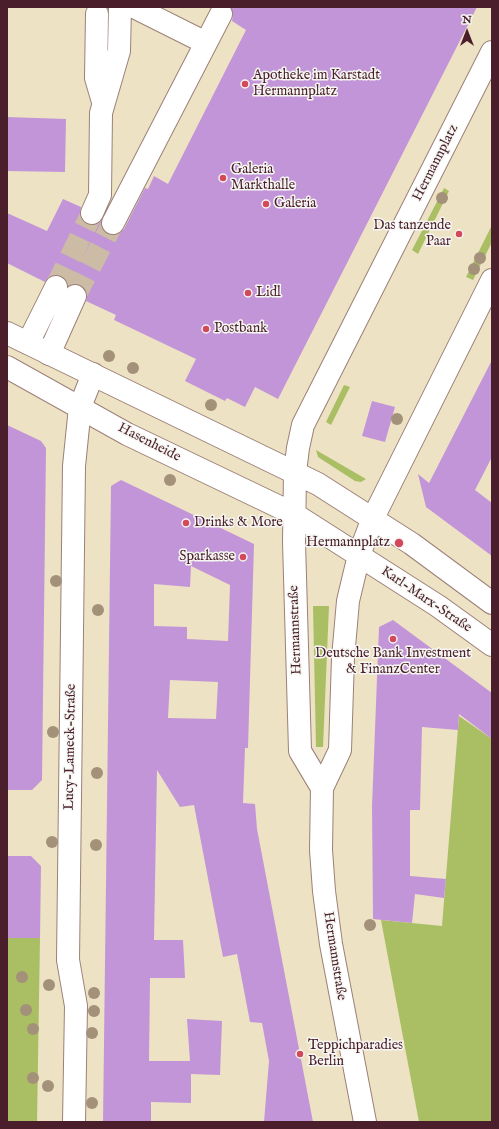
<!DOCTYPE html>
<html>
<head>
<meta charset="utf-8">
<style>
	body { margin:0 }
	#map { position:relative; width:499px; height:1129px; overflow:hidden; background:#ede2c4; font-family:"IM FELL English",serif }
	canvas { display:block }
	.frame { position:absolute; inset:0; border:8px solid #4a1f2b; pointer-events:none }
	.north { position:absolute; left:447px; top:12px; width:40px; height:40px; -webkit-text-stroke:3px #f6f6f2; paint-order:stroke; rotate:0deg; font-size:11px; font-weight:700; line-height:16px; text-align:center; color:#4a1f2b }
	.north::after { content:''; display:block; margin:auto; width:14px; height:18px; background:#4a1f2b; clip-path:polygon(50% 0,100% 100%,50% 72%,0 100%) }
</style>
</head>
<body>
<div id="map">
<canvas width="499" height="1129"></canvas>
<div class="frame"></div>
<div class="north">N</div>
</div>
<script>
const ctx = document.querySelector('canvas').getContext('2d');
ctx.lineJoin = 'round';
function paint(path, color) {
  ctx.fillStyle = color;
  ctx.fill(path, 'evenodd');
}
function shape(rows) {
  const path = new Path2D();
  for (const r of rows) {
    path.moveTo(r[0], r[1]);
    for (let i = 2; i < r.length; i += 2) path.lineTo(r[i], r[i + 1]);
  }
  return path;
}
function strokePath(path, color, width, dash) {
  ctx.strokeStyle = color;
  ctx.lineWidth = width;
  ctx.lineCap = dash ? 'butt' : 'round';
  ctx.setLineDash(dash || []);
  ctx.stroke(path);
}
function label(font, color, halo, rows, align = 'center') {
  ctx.font = font + ' "IM FELL English",serif';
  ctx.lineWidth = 3;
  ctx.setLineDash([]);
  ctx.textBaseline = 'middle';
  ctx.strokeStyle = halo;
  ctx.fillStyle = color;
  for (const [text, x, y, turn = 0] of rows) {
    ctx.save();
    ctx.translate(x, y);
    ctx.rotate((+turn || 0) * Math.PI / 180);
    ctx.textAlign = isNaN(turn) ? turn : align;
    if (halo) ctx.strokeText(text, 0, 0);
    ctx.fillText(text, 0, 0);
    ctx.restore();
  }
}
paint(shape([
	[444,188,449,191,418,254,412,250],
	[492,225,492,242,473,280,466,277],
	[344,385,350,387,331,425,326,422],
	[316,450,366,479,361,482,355,481,318,457],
	[313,606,329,606,323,747,316,747],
	[459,716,492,739,492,1122,419,1122,381,920,442,926],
	[7,938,40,938,37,1122,7,1122]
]), '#aabe63');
paint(shape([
	[231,7,477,7,278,399,255,387,245,407,227,398,225,401,185,381,196,359,114,320,116,315,86,301,87,294,85,289,80,285,74,284,68,286,67,280,62,276,56,275,49,276,45,282,7,263,7,213,47,231,63,199,81,207,80,215,82,221,87,224,94,225,101,221,103,230,108,234,114,235,120,233,124,229,145,188,148,189,154,176,168,184,246,30,232,21,233,14],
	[7,117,66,119,65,172,7,171],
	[492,360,492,457,475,490,492,503,492,556,426,507,418,474,429,483],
	[372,401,395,407,385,442,362,436],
	[7,425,41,441,46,448,42,780,32,790,7,790],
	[121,480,254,544,248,748,245,748,243,803,255,804,257,829,313,1122,264,1122,269,1061,262,1023,250,1022,237,954,223,957,194,805,180,807,157,770,154,940,183,940,185,978,150,978,149,1061,190,1061,187,1019,222,1021,220,1075,191,1074,191,1103,151,1102,151,1122,103,1122,111,486],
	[191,566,230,585,228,641,187,639,187,627,154,626,154,584,190,587],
	[170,680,218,682,216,719,168,718],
	[393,620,492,693,492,739,459,714,458,730,422,727,420,810,410,810,410,876,446,879,444,898,415,894,412,923,373,919,372,806,379,627],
	[7,856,31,856,41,866,40,938,7,938]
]), '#c295d8');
strokePath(shape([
	[56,287,92,213],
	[75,296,113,223]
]), '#ccbba5', 22, [22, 11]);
const minor = shape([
	[134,7,206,43],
	[97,14,96,78,103,102],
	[92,213,100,195,101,113,119,51,120,7],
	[113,223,221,14],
	[28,343,56,287],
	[49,354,75,296],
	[74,1122,76,1006,68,960,74,466,80,407,93,374]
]);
const major = shape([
	[7,333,318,484,412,544,492,603],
	[7,367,127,434,294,514,438,606,492,645],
	[322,788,300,751,294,542,295,472,298,448,303,425,492,52],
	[365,1122,331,944,324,891,321,850,322,788,340,750,343,658,348,601,359,555,373,518,492,280]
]);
strokePath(minor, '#9c8078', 24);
strokePath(major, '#9c8078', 24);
strokePath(minor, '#fff', 22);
strokePath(major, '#fff', 22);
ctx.fillStyle = '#a39179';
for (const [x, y] of [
	[442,198],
	[480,258],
	[474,269],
	[109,356],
	[133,368],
	[211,405],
	[397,419],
	[170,480],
	[56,581],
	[98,610],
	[53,732],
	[97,773],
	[52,842],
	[96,845],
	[370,925],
	[22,977],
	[49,985],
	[94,993],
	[26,1010],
	[94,1011],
	[33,1029],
	[92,1033],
	[33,1078],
	[48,1086],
	[92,1103]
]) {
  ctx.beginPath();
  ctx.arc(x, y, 6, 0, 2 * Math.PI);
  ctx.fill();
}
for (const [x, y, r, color] of [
	[245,84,4,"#d1495b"],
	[223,178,4,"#d1495b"],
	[266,204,4,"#d1495b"],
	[459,234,4,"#d1495b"],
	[248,293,4,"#d1495b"],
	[206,329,4,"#d1495b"],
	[186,523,4,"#d1495b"],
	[399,543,5,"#d1495b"],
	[243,557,4,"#d1495b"],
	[393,639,4,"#d1495b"],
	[300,1054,4,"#d1495b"]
]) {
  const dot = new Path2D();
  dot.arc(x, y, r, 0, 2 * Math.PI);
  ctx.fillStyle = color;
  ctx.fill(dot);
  strokePath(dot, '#f6f6f2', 1.5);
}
label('14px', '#4a1f2b', '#f6f6f2', [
	["Apotheke im Karstadt",253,76],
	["Hermannplatz",253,92],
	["Galeria",231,170],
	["Markthalle",231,186],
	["Galeria",274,204],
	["Das tanzende",451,226,"right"],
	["Paar",451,242,"right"],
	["Lidl",256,293],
	["Postbank",214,329],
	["Drinks & More",194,523],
	["Hermannplatz",390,543,"right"],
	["Sparkasse",235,557,"right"],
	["Deutsche Bank Investment",393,654,"center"],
	["& FinanzCenter",393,670,"center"],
	["Teppichparadies",308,1046],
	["Berlin",308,1062]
], 'left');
label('14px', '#4a1f2b', '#f6f6f2', [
	["Hermannplatz",436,163,-63],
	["Hasenheide",149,443,27],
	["Karl-Marx-Straße",426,600,34],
	["Hermannstraße",296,630,-92],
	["Lucy-Lameck-Straße",71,747,-89],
	["Hermannstraße",334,956,81]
]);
</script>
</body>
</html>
